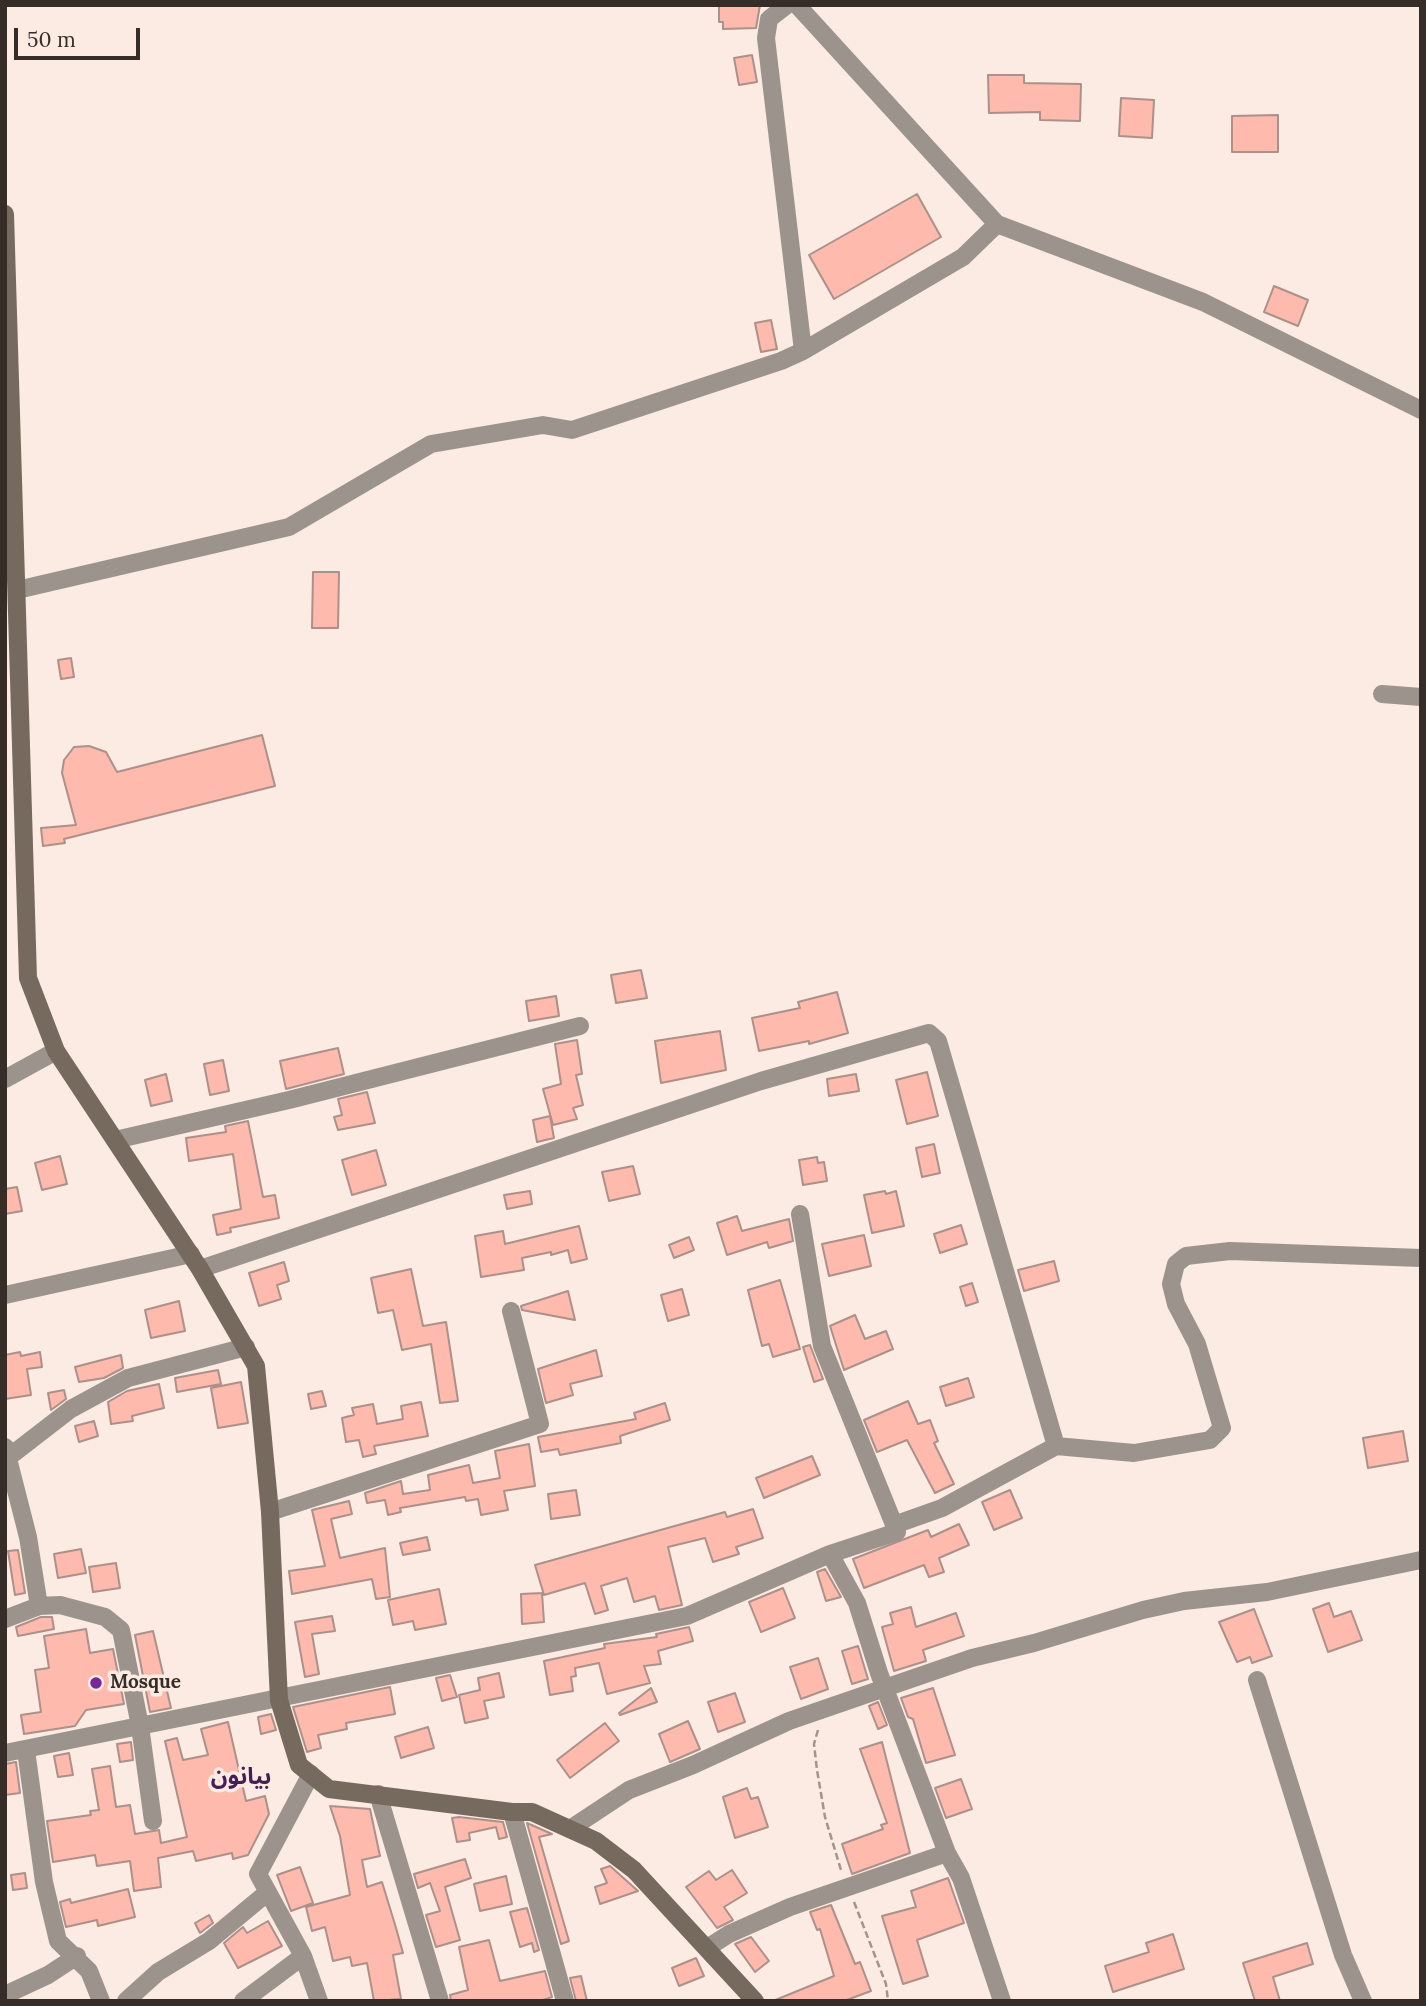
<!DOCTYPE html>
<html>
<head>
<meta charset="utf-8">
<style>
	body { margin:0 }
	#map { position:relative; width:1426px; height:2006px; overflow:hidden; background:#fbebe2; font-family:Lora,serif }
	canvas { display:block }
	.frame { position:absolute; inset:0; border:7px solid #372d28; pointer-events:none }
	.scale { position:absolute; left:14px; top:28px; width:126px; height:32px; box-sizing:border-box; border:4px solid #372d28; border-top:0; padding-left:9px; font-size:21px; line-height:24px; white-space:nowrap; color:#372d28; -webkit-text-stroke:5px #fbebe2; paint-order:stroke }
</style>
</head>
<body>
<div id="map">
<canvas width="1426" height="2006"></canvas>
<div class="frame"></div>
<div class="scale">50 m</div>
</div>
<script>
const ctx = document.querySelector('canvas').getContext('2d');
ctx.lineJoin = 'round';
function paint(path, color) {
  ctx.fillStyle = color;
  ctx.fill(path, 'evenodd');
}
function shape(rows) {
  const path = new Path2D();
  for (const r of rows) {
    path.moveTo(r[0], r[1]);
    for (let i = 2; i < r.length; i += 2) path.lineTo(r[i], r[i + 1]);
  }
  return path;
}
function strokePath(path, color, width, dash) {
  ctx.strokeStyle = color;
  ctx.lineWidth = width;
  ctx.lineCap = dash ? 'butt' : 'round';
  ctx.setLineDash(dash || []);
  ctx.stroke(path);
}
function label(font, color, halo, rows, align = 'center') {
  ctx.font = font + ' Lora,"Noto Sans Arabic",serif';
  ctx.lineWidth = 7;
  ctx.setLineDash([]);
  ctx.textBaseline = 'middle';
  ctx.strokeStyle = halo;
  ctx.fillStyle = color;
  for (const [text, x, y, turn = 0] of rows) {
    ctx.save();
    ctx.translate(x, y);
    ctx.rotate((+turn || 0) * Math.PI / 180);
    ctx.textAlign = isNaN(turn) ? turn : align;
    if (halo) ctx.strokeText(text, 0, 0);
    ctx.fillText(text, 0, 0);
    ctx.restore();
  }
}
const building = shape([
	[719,5,760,5,756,28,723,29,723,22,719,22,719,5],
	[752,55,757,82,739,85,734,58,752,55],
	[988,75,1024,75,1024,83,1081,84,1080,121,1040,120,1040,112,989,113,988,75],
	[1121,98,1154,100,1152,138,1119,136,1121,98],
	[1278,115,1278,152,1232,152,1232,116,1278,115],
	[917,194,941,237,834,299,809,255,917,194],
	[1274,286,1308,300,1298,326,1264,312,1274,286],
	[771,320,777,349,761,352,755,323,771,320],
	[313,572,339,572,338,628,312,628,313,572],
	[71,658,74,677,61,679,58,660,71,658],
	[262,735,275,786,64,839,65,843,43,846,41,828,76,825,62,773,64,760,74,747,89,746,106,752,117,772,262,735],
	[641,970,647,998,616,1003,611,975,641,970],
	[837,992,848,1033,809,1044,809,1041,759,1051,752,1018,800,1008,798,1002,837,992],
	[556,996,559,1016,529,1021,526,1001,556,996],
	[720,1031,726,1070,661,1083,655,1041,720,1031],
	[577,1040,582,1074,576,1075,583,1105,573,1108,577,1119,553,1125,543,1089,561,1084,555,1044,577,1040],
	[338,1048,344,1074,286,1089,280,1061,338,1048],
	[223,1060,229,1091,210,1095,204,1064,223,1060],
	[927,1072,938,1116,907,1124,896,1080,927,1072],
	[166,1074,172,1101,151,1106,145,1080,166,1074],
	[856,1074,859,1091,829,1096,827,1079,856,1074],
	[367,1092,375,1123,338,1130,334,1117,342,1115,338,1099,367,1092],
	[550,1116,554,1138,537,1142,533,1120,550,1116],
	[248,1121,263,1197,275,1195,279,1218,230,1228,231,1232,217,1235,213,1215,241,1209,233,1154,189,1161,186,1138,226,1132,225,1126,248,1121],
	[934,1144,940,1173,922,1177,916,1148,934,1144],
	[376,1150,386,1185,352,1195,342,1160,376,1150],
	[60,1156,67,1184,42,1190,35,1163,60,1156],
	[817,1157,818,1163,824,1162,827,1181,803,1185,799,1160,817,1157],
	[633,1166,640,1194,609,1201,602,1172,633,1166],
	[17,1187,22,1211,5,1214,5,1189,17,1187],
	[530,1191,532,1204,507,1209,504,1195,530,1191],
	[885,1191,886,1194,896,1191,904,1226,872,1233,864,1195,885,1191],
	[737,1216,742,1231,789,1219,793,1241,769,1248,767,1242,727,1255,717,1223,737,1216],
	[961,1225,967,1244,940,1253,934,1234,961,1225],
	[579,1226,587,1259,571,1263,568,1250,551,1255,551,1252,522,1258,524,1270,481,1277,475,1236,503,1231,505,1244,579,1226],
	[864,1235,871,1266,829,1276,822,1244,864,1235],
	[689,1237,694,1250,674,1258,669,1245,689,1237],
	[1054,1261,1059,1281,1024,1291,1018,1270,1054,1261],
	[284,1262,289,1281,277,1285,281,1299,259,1306,249,1273,284,1262],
	[411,1269,423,1326,446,1322,458,1401,440,1403,431,1344,402,1350,393,1310,378,1313,371,1278,411,1269],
	[780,1280,800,1349,773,1357,769,1344,762,1346,748,1290,780,1280],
	[972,1283,978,1302,966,1306,960,1287,972,1283],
	[682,1289,689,1315,668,1321,661,1295,682,1289],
	[568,1291,575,1320,522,1310,521,1306,568,1291],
	[179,1301,185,1331,151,1338,145,1310,179,1301],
	[855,1315,865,1339,886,1331,893,1349,844,1370,830,1326,855,1315],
	[810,1345,823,1379,814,1382,803,1347,810,1345],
	[596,1350,602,1376,570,1384,573,1395,546,1403,538,1369,596,1350],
	[20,1352,21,1356,40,1352,42,1367,27,1369,31,1395,5,1399,5,1355,20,1352],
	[121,1355,123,1368,104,1378,79,1382,75,1367,121,1355],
	[218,1370,221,1384,177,1392,175,1378,218,1370],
	[968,1378,974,1397,946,1406,940,1387,968,1378],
	[241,1382,248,1423,218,1428,211,1388,241,1382],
	[159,1384,164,1408,132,1416,133,1421,111,1424,108,1402,127,1391,159,1384],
	[64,1390,66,1399,51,1410,48,1393,64,1390],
	[322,1391,326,1406,311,1409,308,1394,322,1391],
	[908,1401,918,1424,930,1420,938,1441,934,1443,954,1484,935,1493,907,1440,877,1452,864,1420,908,1401],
	[421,1402,428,1436,374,1446,376,1454,363,1457,359,1440,346,1442,342,1418,354,1415,352,1408,373,1404,377,1424,403,1419,401,1406,421,1402],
	[665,1403,670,1420,620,1436,621,1443,560,1455,558,1449,541,1452,538,1437,636,1419,634,1413,665,1403],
	[94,1421,98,1436,79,1442,75,1426,94,1421],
	[1403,1431,1408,1461,1368,1468,1363,1438,1403,1431],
	[529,1444,535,1486,504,1491,508,1510,481,1515,478,1499,466,1501,465,1497,400,1508,401,1512,388,1515,385,1500,367,1503,365,1493,401,1481,403,1494,430,1490,428,1475,469,1465,473,1483,500,1478,495,1451,529,1444],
	[812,1456,820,1475,764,1498,756,1478,812,1456],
	[576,1490,580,1515,551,1519,548,1494,576,1490],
	[1010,1490,1022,1518,994,1530,982,1502,1010,1490],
	[349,1501,352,1514,331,1519,340,1558,385,1548,390,1597,376,1599,372,1579,292,1594,289,1571,325,1566,312,1510,349,1501],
	[753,1509,763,1538,736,1547,739,1554,713,1562,705,1538,668,1547,682,1605,659,1610,655,1596,634,1602,627,1578,601,1586,608,1610,595,1614,585,1583,544,1595,535,1565,725,1512,727,1517,753,1509],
	[959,1524,969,1545,939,1558,944,1572,929,1577,924,1565,864,1588,853,1559,928,1530,931,1537,959,1524],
	[427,1537,430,1550,403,1555,400,1543,427,1537],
	[81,1549,86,1573,58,1578,54,1554,81,1549],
	[18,1550,25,1593,15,1595,8,1551,18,1550],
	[116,1563,120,1588,93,1592,89,1567,116,1563],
	[825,1569,841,1597,826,1601,817,1572,825,1569],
	[783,1588,795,1618,761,1632,749,1602,783,1588],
	[439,1589,446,1624,415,1630,413,1621,393,1625,388,1600,439,1589],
	[542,1593,544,1622,522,1624,521,1594,542,1593],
	[1329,1603,1334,1617,1351,1611,1362,1640,1328,1652,1313,1609,1329,1603],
	[911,1607,916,1627,956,1613,964,1636,923,1650,926,1661,894,1671,882,1627,893,1624,890,1613,911,1607],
	[1254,1609,1272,1656,1252,1663,1250,1657,1237,1662,1219,1622,1254,1609],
	[332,1616,335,1631,312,1634,319,1674,305,1677,295,1622,332,1616],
	[41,1617,52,1617,54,1629,18,1636,16,1627,41,1617],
	[689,1627,693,1641,658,1651,661,1664,644,1666,650,1683,607,1694,599,1663,575,1668,576,1676,571,1677,573,1691,550,1695,544,1661,605,1648,604,1644,657,1637,656,1634,689,1627],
	[86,1629,90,1653,113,1649,124,1704,86,1710,75,1726,24,1734,21,1715,41,1712,35,1670,49,1668,44,1636,86,1629],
	[153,1631,171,1708,150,1712,135,1635,153,1631],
	[858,1646,868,1679,852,1684,842,1651,858,1646],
	[818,1658,828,1689,801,1699,790,1667,818,1658],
	[499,1673,504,1697,484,1701,488,1718,465,1723,459,1695,480,1690,478,1678,499,1673],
	[450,1675,457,1697,442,1701,436,1678,450,1675],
	[390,1687,395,1714,346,1723,347,1729,318,1735,321,1748,307,1752,293,1707,390,1687],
	[651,1688,657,1702,620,1715,619,1713,651,1688],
	[933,1688,955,1755,926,1763,913,1719,908,1717,901,1698,933,1688],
	[735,1693,745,1722,718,1732,708,1702,735,1693],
	[878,1702,887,1725,878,1729,869,1706,878,1702],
	[271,1714,276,1730,261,1734,258,1717,271,1714],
	[688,1721,700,1749,670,1762,659,1734,688,1721],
	[228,1722,246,1801,265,1796,269,1814,248,1855,233,1859,232,1853,196,1861,193,1851,158,1858,161,1887,134,1891,130,1861,97,1866,95,1855,53,1862,47,1821,91,1815,90,1811,99,1810,92,1769,110,1766,116,1807,130,1805,135,1834,159,1830,161,1843,187,1837,165,1741,177,1738,183,1760,208,1755,201,1729,228,1722],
	[605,1723,619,1741,570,1778,557,1760,605,1723],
	[428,1727,434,1748,401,1758,395,1737,428,1727],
	[131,1742,133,1760,120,1762,117,1744,131,1742],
	[882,1742,910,1853,852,1874,842,1844,883,1829,881,1825,887,1823,860,1749,882,1742],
	[69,1753,73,1775,58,1777,54,1756,69,1753],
	[16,1762,20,1793,5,1795,5,1764,16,1762],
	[961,1779,972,1809,946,1818,935,1788,961,1779],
	[747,1788,751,1799,758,1797,768,1827,735,1838,723,1797,747,1788],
	[330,1806,370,1809,380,1856,362,1860,367,1887,382,1882,396,1928,403,1953,393,1955,401,1999,374,2001,367,1963,352,1966,350,1957,333,1961,325,1927,312,1931,306,1907,350,1895,340,1836,330,1806],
	[459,1817,503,1822,507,1837,499,1839,496,1827,469,1833,470,1840,457,1842,452,1818,459,1817],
	[527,1823,552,1834,539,1837,569,1941,561,1944,527,1823],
	[465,1859,471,1878,445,1887,460,1940,436,1947,426,1915,440,1911,430,1883,418,1888,414,1874,465,1859],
	[610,1866,638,1891,600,1904,595,1887,607,1883,601,1869,610,1866],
	[300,1867,313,1903,291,1911,277,1875,300,1867],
	[732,1870,747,1893,724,1907,733,1920,717,1928,686,1887,709,1871,716,1880,732,1870],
	[25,1873,27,1888,13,1890,11,1875,25,1873],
	[506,1876,512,1904,480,1911,474,1884,506,1876],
	[948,1878,964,1923,917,1940,928,1976,903,1984,882,1916,916,1907,911,1891,948,1878],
	[128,1889,135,1917,98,1926,97,1920,66,1927,60,1902,70,1899,71,1903,128,1889],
	[831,1905,855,1964,860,1962,871,1991,844,2001,773,2001,834,1976,820,1929,817,1930,810,1912,831,1905],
	[527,1908,539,1950,534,1952,532,1943,520,1947,510,1912,527,1908],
	[209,1915,213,1923,200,1933,195,1923,209,1915],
	[268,1921,282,1946,238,1968,224,1943,243,1927,247,1933,268,1921],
	[1173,1934,1184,1969,1113,1992,1105,1966,1149,1952,1146,1943,1173,1934],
	[751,1937,769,1961,755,1972,735,1944,751,1937],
	[489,1940,500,1981,545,1971,552,1997,540,2001,451,2001,450,1995,468,1990,459,1947,489,1940],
	[1307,1943,1313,1964,1273,1977,1280,2001,1255,2001,1243,1963,1307,1943],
	[696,1958,704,1976,679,1986,672,1968,696,1958],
	[581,1976,587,2001,576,2001,570,1978,581,1976]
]);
paint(building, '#febaac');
strokePath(building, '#ac908a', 2);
strokePath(shape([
	[818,1730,814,1744,817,1770,825,1817,841,1870],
	[854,1902,886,1984,888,2001]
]), '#a1948d', 2.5, [7, 3.5]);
strokePath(shape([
	[787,5,769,19,766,38,803,351],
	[797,5,997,224,1203,302,1421,410],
	[17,590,289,527,431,444,543,425,572,430,781,361,803,351,963,257,997,224],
	[1382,694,1421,697],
	[5,1079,56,1051],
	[115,1140,289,1100,580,1026],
	[200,1269,761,1081,929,1033,938,1041,1056,1446],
	[5,1295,191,1254],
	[5,1447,28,1537,39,1606],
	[5,1460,71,1409,128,1378,246,1347],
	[270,1512,540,1424,511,1311],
	[894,1525,942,1508,1056,1446,1134,1453,1210,1440,1222,1428,1197,1344,1176,1304,1171,1284,1176,1264,1186,1256,1230,1251,1421,1258],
	[5,1619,39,1606,60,1605,105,1617,121,1630,140,1726,153,1821],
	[1257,1680,1343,1955,1363,2001],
	[26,1750,44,1882,58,1941,89,1971,101,2001],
	[5,1753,687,1616,830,1554,897,1532,822,1346,800,1214],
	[378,1794,440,2001],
	[512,1812,565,2001],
	[570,1829,629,1790,693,1765,789,1721,972,1658,1034,1643,1143,1610,1184,1601,1267,1592,1421,1560],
	[947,1853,961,1878,1002,2001],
	[707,1948,729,1934,790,1907,947,1853,879,1673,857,1603,830,1554],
	[303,1956,319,2001],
	[5,1995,48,1975,77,1956],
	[126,2001,158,1972,209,1941,268,1892],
	[243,2001,303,1956,258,1874,311,1774]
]), '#9c948c', 18);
strokePath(shape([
	[5,214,28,978,56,1051,200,1269,256,1366,270,1512,279,1700,299,1765,329,1789,512,1812,532,1812,596,1841,634,1870,755,2001]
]), '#756a5d', 18);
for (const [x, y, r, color] of [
	[96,1683,7,"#792798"]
]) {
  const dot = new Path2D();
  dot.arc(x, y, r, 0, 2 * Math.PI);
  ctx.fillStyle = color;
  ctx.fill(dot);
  strokePath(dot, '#fbebe2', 2.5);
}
label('bold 19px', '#372d28', '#fbebe2', [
	["Mosque",110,1683]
], 'left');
label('bold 23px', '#441e54', '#fbebe2', [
	["بيانون",241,1777]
]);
</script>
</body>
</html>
